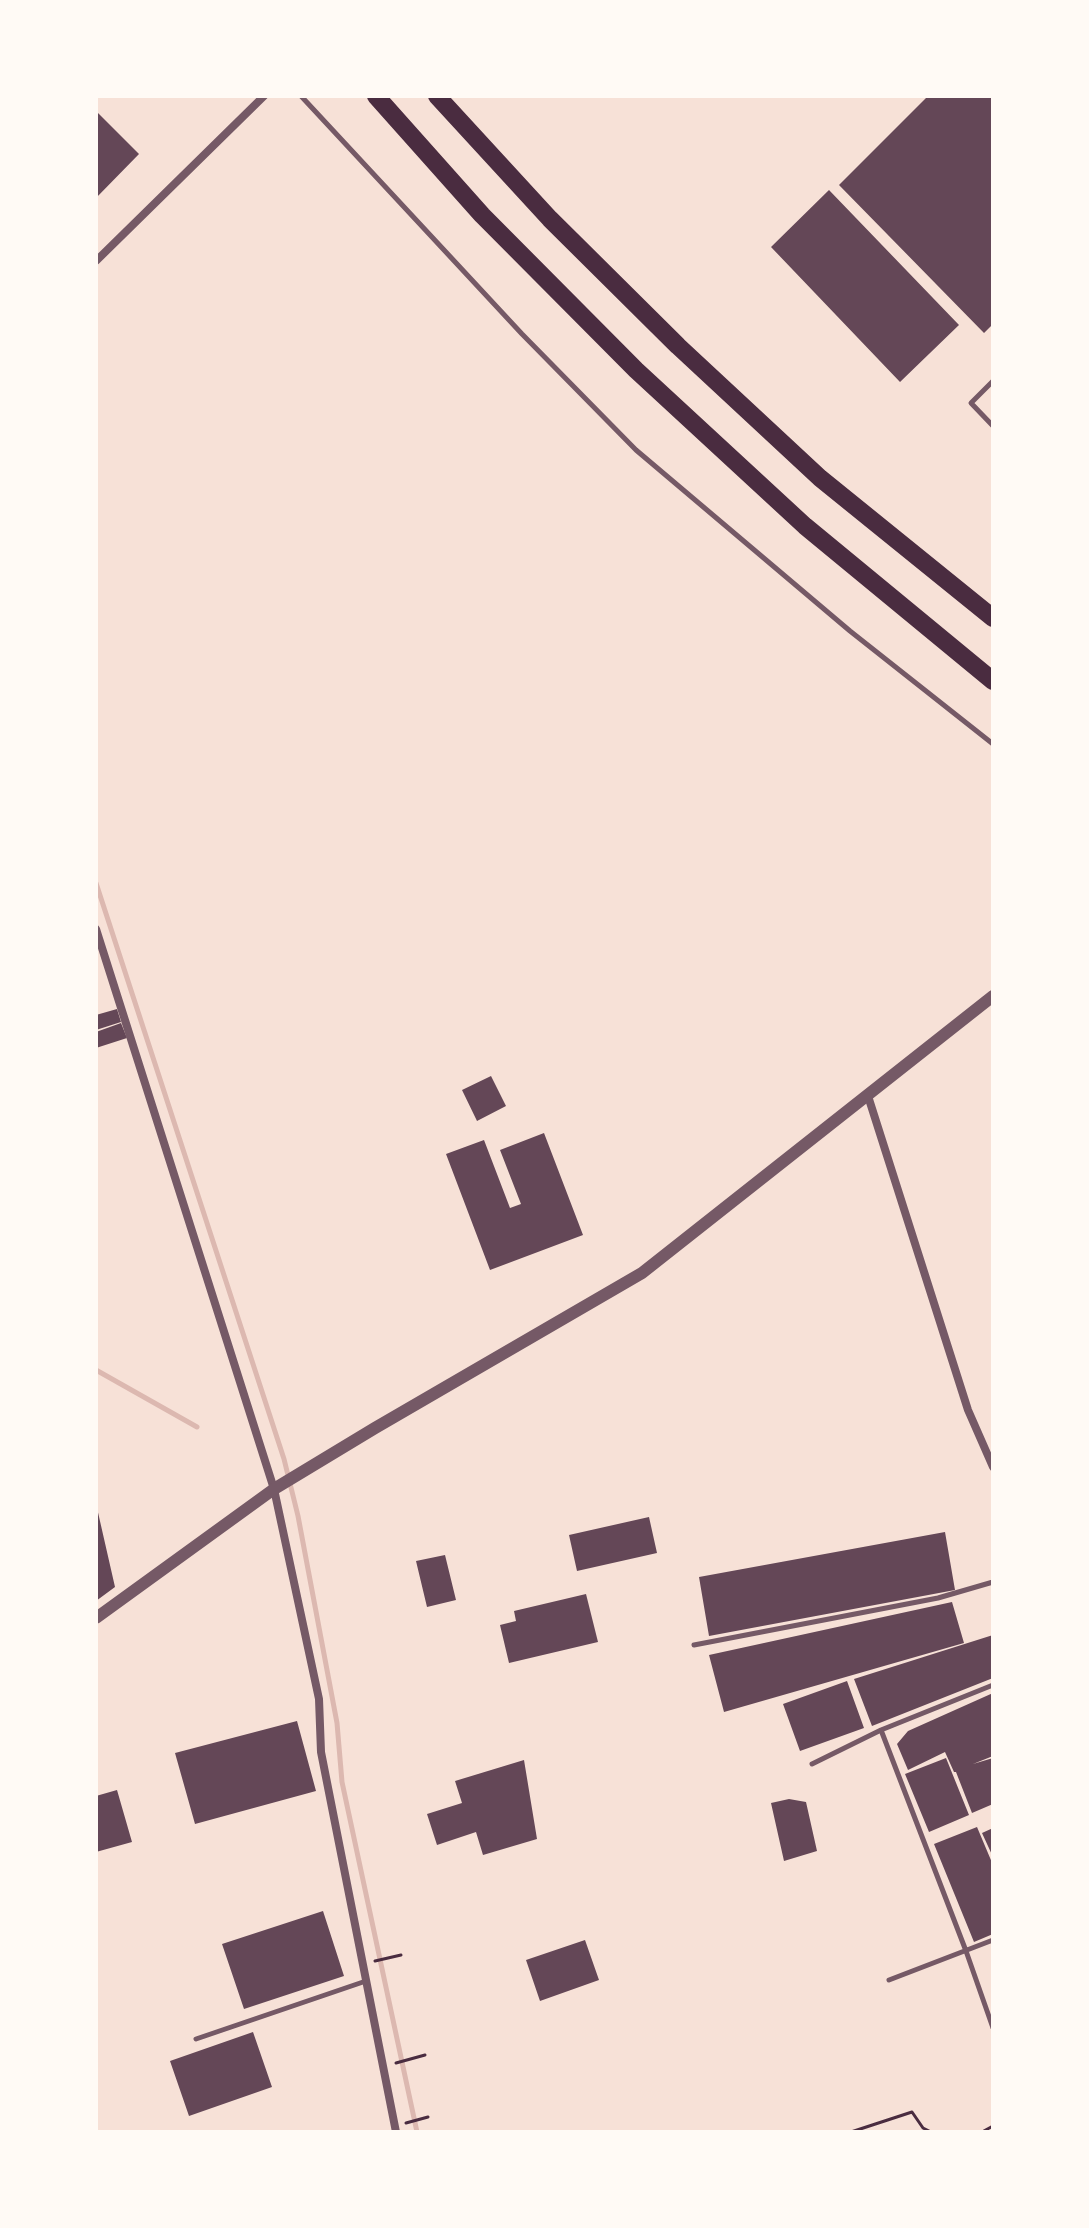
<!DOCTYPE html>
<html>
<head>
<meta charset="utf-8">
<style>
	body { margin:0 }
	#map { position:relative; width:1089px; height:2228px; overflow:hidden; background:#f7e1d7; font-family:"Open Sans",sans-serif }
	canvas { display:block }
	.frame { position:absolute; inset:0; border:98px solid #fffaf5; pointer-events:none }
</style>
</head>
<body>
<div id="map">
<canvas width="1089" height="2228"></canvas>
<div class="frame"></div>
</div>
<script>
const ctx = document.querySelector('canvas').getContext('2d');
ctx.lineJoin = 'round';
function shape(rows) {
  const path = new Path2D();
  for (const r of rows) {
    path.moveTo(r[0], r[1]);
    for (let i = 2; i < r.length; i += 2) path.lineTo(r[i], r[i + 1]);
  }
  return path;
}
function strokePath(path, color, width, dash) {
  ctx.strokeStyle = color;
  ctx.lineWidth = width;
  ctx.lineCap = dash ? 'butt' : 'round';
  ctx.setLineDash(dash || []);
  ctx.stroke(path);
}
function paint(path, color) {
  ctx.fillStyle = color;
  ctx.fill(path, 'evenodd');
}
strokePath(shape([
	[96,883,284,1459,298,1516,337,1723,342,1782,417,2132],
	[96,1370,197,1427]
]), '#dcb8b0', 5);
paint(shape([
	[928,96,993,96,993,324,984,333,839,185],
	[96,111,139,154,96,198],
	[829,190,959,325,900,382,771,247],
	[117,1009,121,1022,96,1030,96,1015],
	[121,1023,127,1038,96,1048,96,1032],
	[491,1076,506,1106,477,1121,462,1090],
	[544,1133,583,1235,490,1270,446,1154,484,1140,510,1208,521,1204,500,1150],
	[97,1508,115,1587,96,1601,96,1509],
	[649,1517,657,1553,577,1571,569,1535],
	[945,1532,955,1590,709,1636,699,1577],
	[445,1555,456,1600,427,1607,416,1561],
	[586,1594,598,1642,509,1663,500,1625,516,1621,514,1611],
	[952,1602,964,1643,724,1712,709,1655],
	[993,1635,993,1678,872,1726,854,1679],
	[847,1681,864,1728,800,1751,783,1704],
	[993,1693,993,1756,973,1764,993,1758,993,1804,972,1813,956,1772,954,1772,945,1752,908,1770,897,1744,908,1731],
	[297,1721,316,1791,195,1824,175,1753],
	[946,1758,969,1815,929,1832,905,1774],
	[524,1760,537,1839,483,1855,476,1832,437,1845,427,1814,462,1803,455,1781],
	[117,1790,132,1842,96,1852,96,1796],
	[789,1799,806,1802,817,1851,784,1861,771,1803],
	[977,1827,993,1865,993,1934,974,1942,934,1844],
	[993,1828,993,1857,982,1833],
	[323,1911,344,1976,244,2009,222,1944],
	[585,1940,599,1980,540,2001,526,1960],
	[253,2032,272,2087,189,2116,170,2061]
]), '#644757');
strokePath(shape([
	[375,1961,401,1955],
	[396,2063,425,2055],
	[406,2123,428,2117],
	[851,2132,912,2112,923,2128,931,2132],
	[982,2132,993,2126]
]), '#4a2c40', 3);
strokePath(shape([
	[301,96,522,334,636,450,850,631,993,744],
	[993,381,971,403,993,426],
	[694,1645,938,1598,993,1582],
	[881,1730,966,1951,993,2028],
	[812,1764,881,1730,993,1685],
	[889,1980,993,1940],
	[196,2039,366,1981]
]), '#755966', 5);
strokePath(shape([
	[96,261,264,96],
	[96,929,274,1489,319,1699,321,1752,396,2132],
	[868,1096,968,1410,993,1467]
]), '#755966', 8);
strokePath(shape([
	[96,1618,274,1489,375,1428,642,1273,993,996]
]), '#755966', 12);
strokePath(shape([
	[376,96,482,215,636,370,805,526,993,681],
	[437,96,550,219,678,346,820,478,993,618]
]), '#4a2c40', 18);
</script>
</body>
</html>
